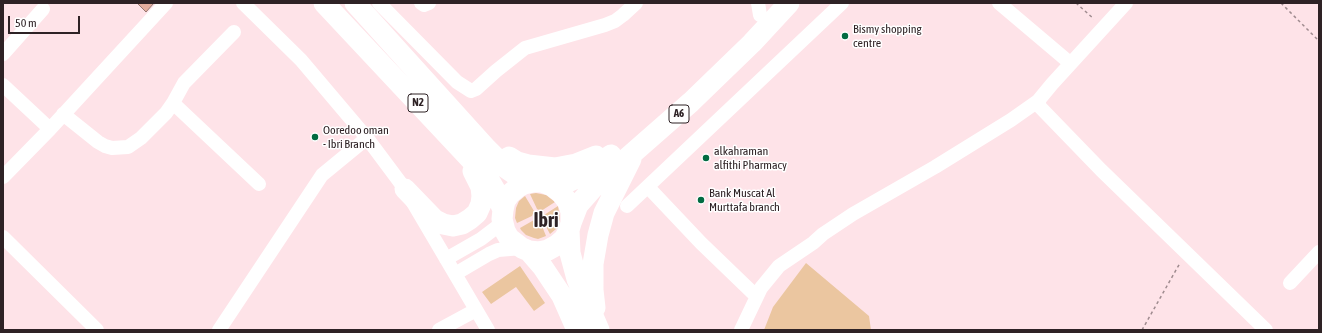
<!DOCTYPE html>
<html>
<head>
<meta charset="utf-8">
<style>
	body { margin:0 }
	#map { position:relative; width:1322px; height:333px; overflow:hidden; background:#fee3e8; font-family:"Asap Condensed",sans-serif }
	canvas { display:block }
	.frame { position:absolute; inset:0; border:4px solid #2e2225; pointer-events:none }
	.scale { position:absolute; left:8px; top:16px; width:72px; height:18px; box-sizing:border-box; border:2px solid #2e2225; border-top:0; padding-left:5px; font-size:12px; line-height:14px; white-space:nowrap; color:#2e2225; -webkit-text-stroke:3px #fff; paint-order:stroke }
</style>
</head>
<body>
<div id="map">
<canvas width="1322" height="333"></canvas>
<div class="frame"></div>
<div class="scale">50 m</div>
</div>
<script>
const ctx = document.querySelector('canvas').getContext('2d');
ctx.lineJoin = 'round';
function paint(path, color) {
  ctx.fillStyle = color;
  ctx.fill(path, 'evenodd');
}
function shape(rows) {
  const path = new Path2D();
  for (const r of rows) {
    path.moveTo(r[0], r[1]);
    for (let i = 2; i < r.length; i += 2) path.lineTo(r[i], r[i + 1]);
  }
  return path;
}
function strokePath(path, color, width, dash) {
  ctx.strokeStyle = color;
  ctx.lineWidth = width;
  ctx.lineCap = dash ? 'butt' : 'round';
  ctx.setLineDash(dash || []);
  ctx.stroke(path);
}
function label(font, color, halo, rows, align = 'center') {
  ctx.font = font + ' "Asap Condensed",sans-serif';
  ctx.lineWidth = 3;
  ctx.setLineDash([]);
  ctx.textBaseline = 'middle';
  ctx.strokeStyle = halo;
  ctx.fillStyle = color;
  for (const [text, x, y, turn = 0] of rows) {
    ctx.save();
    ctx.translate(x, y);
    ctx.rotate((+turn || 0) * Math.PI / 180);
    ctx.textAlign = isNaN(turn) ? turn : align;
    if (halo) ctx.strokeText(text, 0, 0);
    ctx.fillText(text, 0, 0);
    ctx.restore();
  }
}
paint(shape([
	[536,193,546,195,555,202,541,211,537,209,530,194],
	[525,196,534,211,532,216,517,223,515,218,516,208,519,201],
	[558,206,560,219,556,229,550,234,542,219,544,215],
	[534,220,540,221,546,236,538,239,534,238,526,235,521,230,520,228],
	[806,263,869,316,871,330,764,330,773,307],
	[520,266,545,303,534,311,516,287,491,304,482,292]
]), '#ebc6a0');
const building = shape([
	[137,3,154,3,146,12,137,3]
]);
paint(building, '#e3ad9e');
strokePath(building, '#947870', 1);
strokePath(shape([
	[1076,3,1094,19],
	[1281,3,1319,41],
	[1142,330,1180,263]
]), '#9f8b8f', 1.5, [3, 3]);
strokePath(shape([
	[243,3,301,60,367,138,405,189,488,330],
	[379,3,457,82,471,91,476,89,496,71,525,48,605,25,615,21,623,15,636,3],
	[421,3,424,5,429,3],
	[758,3,760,15],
	[999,3,1070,63],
	[1126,3,1052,84,1038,101,1040,107,1101,170,1266,330],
	[3,54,43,9],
	[3,85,50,129],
	[173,103,259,184],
	[63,114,98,142,105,146,112,148,128,147,141,138,166,113,173,103,184,83,234,32],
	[3,177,50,129,166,3],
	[648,187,701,243,756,296],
	[627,206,842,3],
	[3,237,97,330],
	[446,259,481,239,502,223],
	[455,274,489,254,498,250,522,248],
	[1290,283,1319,252],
	[219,330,322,175,367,138],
	[439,330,476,310],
	[741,330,761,288,779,266,813,243,823,234,853,214,935,167,1011,120,1038,101]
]), '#fff', 14);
strokePath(shape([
	[324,3,488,178,495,190,503,210],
	[355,3,487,149,506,168,519,177,539,182],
	[509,157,517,162,528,165,555,168,576,164,596,156],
	[552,186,568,182,585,174,611,155],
	[405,189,435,220,443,224,453,226,462,224,470,219,477,213,481,204,482,196,481,187,473,171],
	[571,223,578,205,593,188,691,102,752,43,789,3],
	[569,230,564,239,557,245,548,250,539,252,529,251,522,248,509,238,505,231,502,219,503,210,505,201,510,194,517,188,524,184,533,182,542,182,552,186,561,193,568,202,571,212,571,223,569,230,570,253,577,279,599,330],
	[529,251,542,266,562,296,577,330],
	[595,308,593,290,593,264,598,235,604,213,631,159]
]), '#fff', 21);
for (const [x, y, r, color] of [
	[845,36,4,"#016b41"],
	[315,137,4,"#016b41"],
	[706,158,4,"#016b41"],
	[701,200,4,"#016b41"]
]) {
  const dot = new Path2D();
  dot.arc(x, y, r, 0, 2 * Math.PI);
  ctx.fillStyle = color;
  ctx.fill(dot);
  strokePath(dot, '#fff', 1.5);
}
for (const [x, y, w] of [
	[418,103,20],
	[679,114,20]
]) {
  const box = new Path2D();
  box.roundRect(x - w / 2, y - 9, w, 18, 3);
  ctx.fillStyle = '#fff';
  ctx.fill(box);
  strokePath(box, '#2e2225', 1);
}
label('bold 11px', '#2e2225', null, [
	["N2",418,103],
	["A6",679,114]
]);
label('12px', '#2e2225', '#fff', [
	["Bismy shopping",853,29],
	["centre",853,43],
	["Ooredoo oman",323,130],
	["- Ibri Branch",323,144],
	["alkahraman",714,151],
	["alfithi Pharmacy",714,165],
	["Bank Muscat Al",709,193],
	["Murttafa branch",709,207]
], 'left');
label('bold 20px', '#2e2225', '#fff', [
	["Ibri",546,221]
]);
</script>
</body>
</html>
